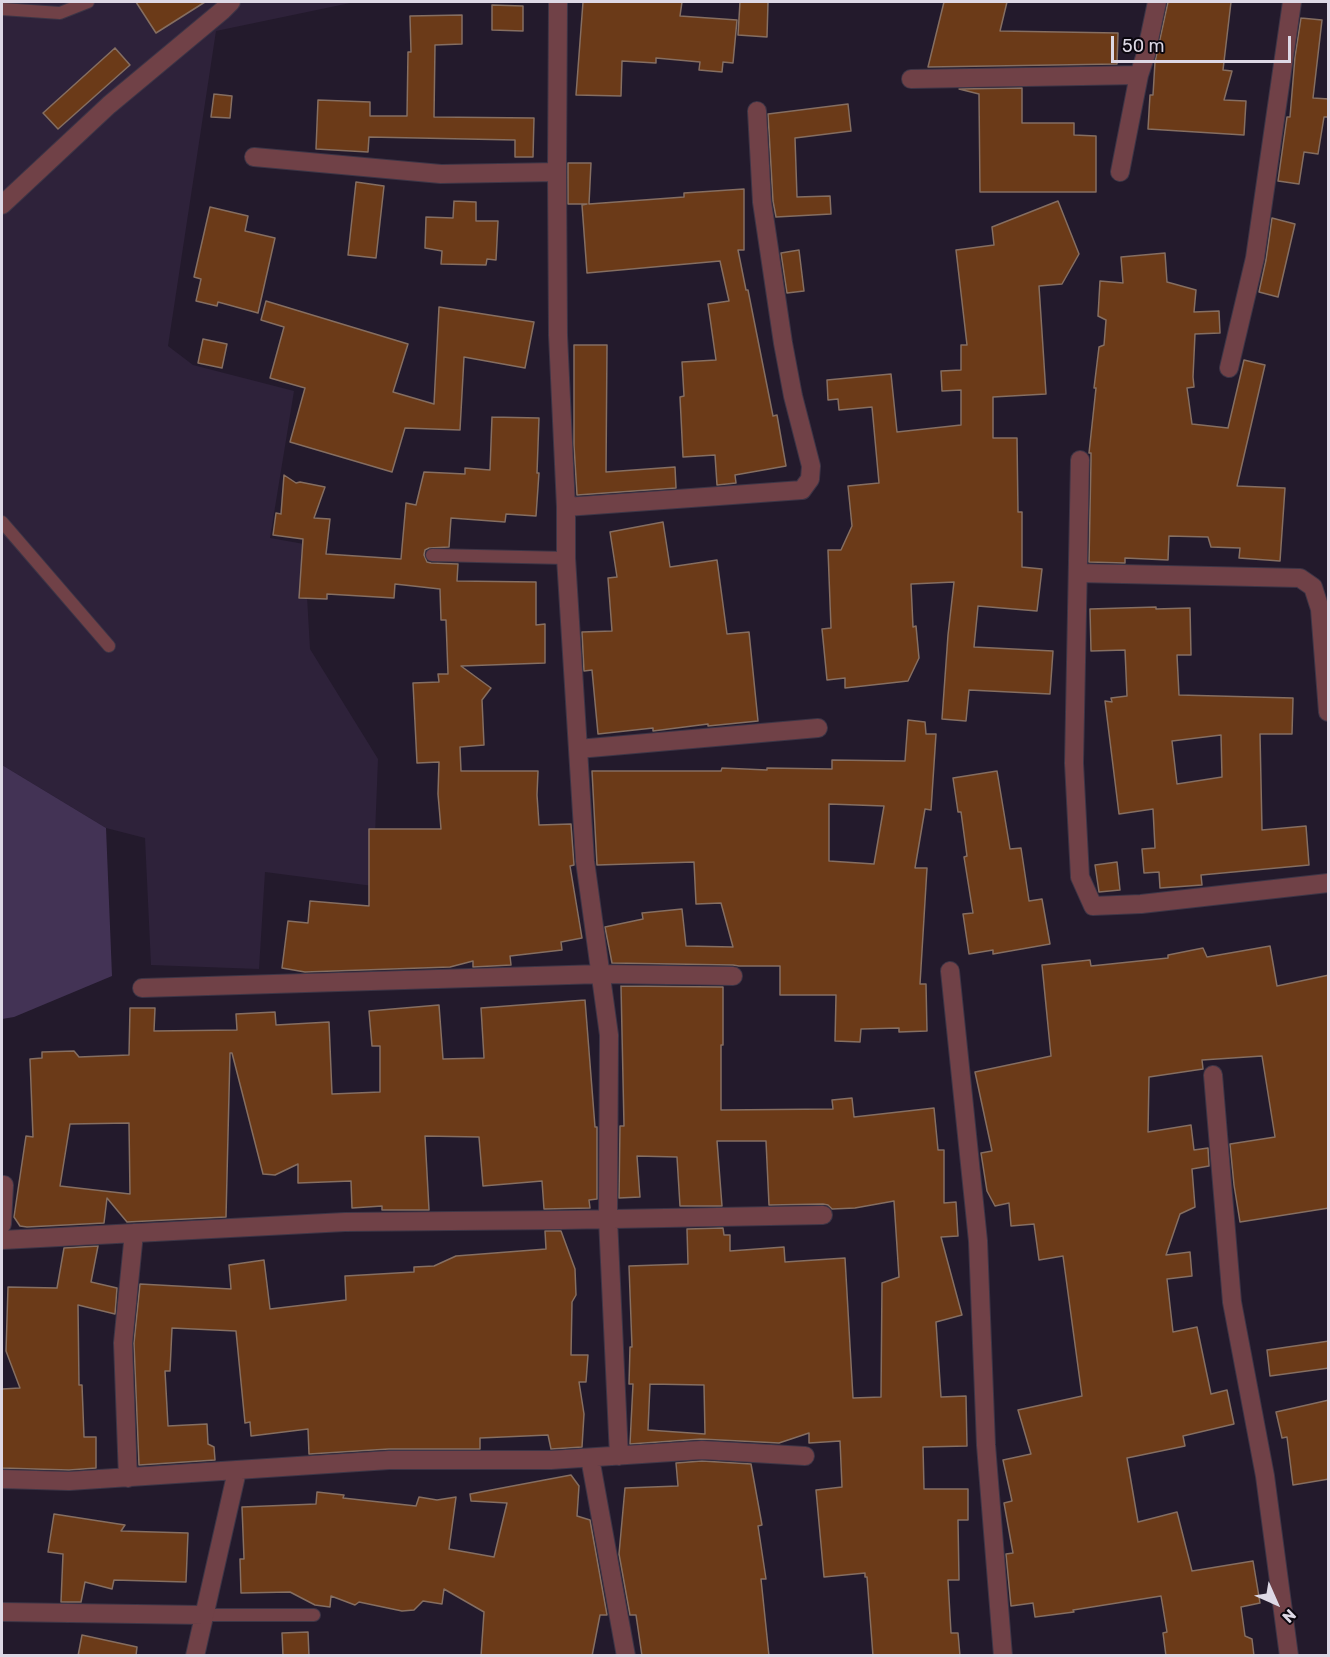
<!DOCTYPE html>
<html>
<head>
<meta charset="utf-8">
<style>
	body { margin:0 }
	#map { position:relative; width:1330px; height:1657px; overflow:hidden; background:#231a2c; font-family:Rubik,sans-serif }
	canvas { display:block }
	.frame { position:absolute; inset:0; border:3px solid #ddd8e5; pointer-events:none }
	.north { position:absolute; left:1246px; top:1573px; width:60px; height:60px; -webkit-text-stroke:4px #0b070f; paint-order:stroke; rotate:135deg; font-size:16px; font-weight:700; line-height:24px; text-align:center; color:#ddd8e5 }
	.north::after { content:''; display:block; margin:auto; width:21px; height:27px; background:#ddd8e5; clip-path:polygon(50% 0,100% 100%,50% 72%,0 100%) }
	.scale { position:absolute; left:1111px; top:36px; width:180px; height:27px; box-sizing:border-box; border:3px solid #ddd8e5; border-top:0; padding-left:8px; font-size:18px; line-height:21px; white-space:nowrap; color:#ddd8e5; -webkit-text-stroke:4px #0b070f; paint-order:stroke }
</style>
</head>
<body>
<div id="map">
<canvas width="1330" height="1657"></canvas>
<div class="frame"></div>
<div class="north">N</div>
<div class="scale">50 m</div>
</div>
<script>
const ctx = document.querySelector('canvas').getContext('2d');
ctx.lineJoin = 'round';
function paint(path, color) {
  ctx.fillStyle = color;
  ctx.fill(path, 'evenodd');
}
function shape(rows) {
  const path = new Path2D();
  for (const r of rows) {
    path.moveTo(r[0], r[1]);
    for (let i = 2; i < r.length; i += 2) path.lineTo(r[i], r[i + 1]);
  }
  return path;
}
function strokePath(path, color, width, dash) {
  ctx.strokeStyle = color;
  ctx.lineWidth = width;
  ctx.lineCap = dash ? 'butt' : 'round';
  ctx.setLineDash(dash || []);
  ctx.stroke(path);
}
paint(shape([
	[2,2,355,2,216,31,168,346,193,365,294,391,270,538,304,544,310,649,378,759,373,886,265,872,259,969,151,965,145,838,106,828,2,765]
]), '#2e223a');
paint(shape([
	[2,765,106,828,112,976,14,1017,2,1019]
]), '#433355');
const building = shape([
	[136,2,205,2,156,33,136,2],
	[583,2,682,2,680,16,737,20,733,63,723,62,722,72,699,70,700,62,656,58,656,63,622,61,621,96,576,95,583,2],
	[740,2,768,2,767,37,738,35,740,2],
	[944,2,1007,2,1000,31,1118,33,1117,64,928,67,944,2],
	[1168,2,1231,2,1223,70,1232,71,1224,100,1246,101,1244,135,1148,129,1150,95,1153,95,1155,62,1168,2],
	[492,5,523,6,523,31,492,30,492,5],
	[462,15,462,44,435,45,434,117,534,118,533,157,515,157,515,140,369,137,368,152,316,149,318,100,370,102,370,116,407,116,408,52,411,52,410,16,462,15],
	[1301,18,1322,20,1313,98,1329,99,1329,117,1324,117,1318,154,1304,152,1299,184,1278,181,1287,117,1290,117,1295,57,1301,18],
	[115,48,130,65,58,129,43,113,115,48],
	[1022,88,1022,123,1074,123,1074,135,1096,136,1096,192,980,192,979,94,959,89,1022,88],
	[214,94,232,96,230,118,211,117,214,94],
	[848,104,851,131,795,138,797,197,830,196,831,214,776,217,773,201,768,114,848,104],
	[568,163,591,163,589,204,684,197,684,193,744,189,744,250,738,250,746,290,748,290,773,416,777,415,786,466,735,475,736,483,717,485,715,455,683,457,680,397,684,396,682,362,716,360,708,304,729,301,720,261,587,273,582,205,587,204,568,204,568,163],
	[356,182,384,186,376,258,348,255,356,182],
	[454,201,476,202,476,221,498,221,496,260,487,259,486,265,441,264,442,251,425,248,426,217,453,218,454,201],
	[1058,201,1079,254,1062,284,1039,286,1046,394,993,397,993,438,1017,438,1018,512,1022,512,1022,567,1042,569,1037,611,978,606,974,647,1053,651,1050,694,969,690,966,721,942,719,948,635,954,582,911,584,913,627,916,626,919,658,908,681,845,688,845,678,827,680,822,629,831,628,828,550,841,550,852,526,848,486,879,483,872,407,839,410,838,399,828,400,827,380,891,374,897,432,961,425,961,390,942,391,941,371,961,370,961,345,967,345,956,250,994,245,992,227,1058,201],
	[210,207,248,216,245,231,275,238,258,313,218,302,217,306,196,301,201,279,194,277,210,207],
	[1272,218,1295,224,1278,297,1259,292,1266,260,1272,218],
	[799,250,804,291,787,293,781,253,799,250],
	[1165,253,1167,282,1196,290,1194,312,1219,311,1220,333,1195,334,1193,377,1194,387,1187,388,1192,424,1228,428,1244,360,1265,365,1237,486,1285,488,1280,561,1239,558,1240,548,1211,547,1208,537,1169,536,1168,560,1125,558,1125,563,1089,562,1091,460,1091,453,1089,453,1096,388,1094,388,1099,347,1104,345,1106,320,1098,316,1100,281,1123,283,1121,257,1165,253],
	[266,301,408,344,393,392,434,404,439,307,534,322,525,368,464,357,460,430,405,428,392,472,290,442,305,388,270,378,284,327,261,320,266,301],
	[203,339,227,344,222,368,198,363,203,339],
	[574,345,607,345,606,472,675,467,676,488,577,495,574,445,574,345],
	[492,417,539,418,537,473,539,473,536,516,506,514,505,522,451,518,449,547,429,548,425,550,424,555,427,562,431,563,458,564,457,581,536,582,536,625,545,624,545,663,461,666,491,688,482,700,484,745,460,747,461,771,538,771,537,795,539,825,571,824,574,865,570,866,582,938,561,942,562,950,510,956,511,965,473,967,473,961,450,967,305,972,282,968,288,921,308,923,310,901,369,906,369,829,441,829,438,794,439,762,417,763,413,683,439,682,438,674,448,674,446,620,441,620,440,589,395,584,394,598,327,594,327,599,299,598,303,539,273,535,276,513,281,514,284,475,296,483,300,482,325,487,314,518,330,519,326,554,401,559,406,503,416,505,424,472,465,474,465,468,490,470,492,417],
	[663,522,670,567,717,560,727,634,749,632,758,721,708,726,708,724,653,731,653,728,598,734,592,670,584,671,582,632,612,631,608,578,617,577,610,532,663,522],
	[1156,607,1156,609,1190,608,1191,655,1177,655,1179,695,1293,698,1292,734,1260,734,1262,830,1306,826,1309,865,1201,875,1202,885,1160,888,1159,872,1144,873,1142,849,1155,848,1153,809,1119,814,1105,701,1112,702,1111,698,1127,696,1125,650,1091,651,1090,609,1156,607],
	[1221,735,1222,777,1177,784,1172,741,1221,735],
	[908,720,925,722,926,734,936,734,931,810,925,809,915,868,927,868,920,984,926,984,927,1031,899,1032,899,1028,861,1029,860,1042,835,1041,836,995,780,995,780,966,739,966,733,965,612,963,605,927,643,919,642,913,682,909,686,946,733,947,721,903,696,904,694,862,597,865,592,771,721,771,722,768,767,770,767,768,832,769,832,760,905,761,908,720],
	[829,804,884,806,874,864,829,861,829,804],
	[997,771,1010,849,1021,848,1029,901,1042,899,1050,944,993,954,993,950,969,954,963,914,973,913,964,857,967,856,961,812,958,812,953,778,997,771],
	[1117,862,1120,890,1099,892,1095,865,1117,862],
	[1270,946,1277,986,1329,975,1329,1208,1240,1222,1234,1185,1230,1144,1275,1137,1262,1056,1202,1060,1203,1069,1149,1077,1148,1132,1191,1125,1194,1150,1208,1148,1209,1166,1192,1169,1195,1207,1180,1214,1166,1255,1190,1252,1192,1276,1167,1279,1173,1332,1197,1327,1211,1394,1227,1390,1234,1424,1183,1436,1185,1446,1127,1458,1138,1522,1177,1512,1192,1571,1253,1561,1260,1603,1241,1607,1245,1636,1252,1639,1254,1656,1166,1656,1163,1633,1167,1632,1161,1596,1073,1610,1074,1612,1035,1617,1033,1603,1011,1606,1006,1554,1013,1553,1004,1503,1012,1501,1003,1460,1031,1454,1018,1410,1082,1396,1063,1256,1039,1260,1034,1224,1011,1226,1009,1203,995,1206,987,1191,981,1153,992,1151,975,1072,1051,1056,1042,965,1090,960,1091,966,1168,958,1168,955,1203,948,1207,957,1270,946],
	[621,986,723,987,723,1045,721,1045,721,1110,833,1109,832,1100,852,1098,854,1117,934,1108,938,1150,944,1150,944,1203,956,1202,958,1236,941,1237,962,1315,936,1322,941,1397,966,1396,967,1446,923,1447,924,1489,968,1489,968,1520,958,1520,959,1580,948,1580,951,1633,958,1633,960,1656,873,1656,867,1577,865,1577,865,1573,824,1577,816,1490,842,1487,840,1441,809,1443,809,1433,779,1443,701,1439,630,1444,633,1384,629,1384,630,1347,632,1347,629,1266,688,1264,687,1229,723,1228,724,1235,730,1235,730,1251,784,1247,785,1262,845,1258,853,1398,881,1397,882,1283,899,1277,894,1201,855,1208,832,1209,828,1205,823,1204,769,1205,766,1141,717,1141,722,1206,680,1206,677,1157,637,1156,640,1197,619,1198,620,1126,624,1126,621,986],
	[650,1384,704,1385,705,1434,648,1430,650,1384],
	[585,1000,595,1127,597,1127,597,1199,589,1200,590,1208,544,1209,542,1181,483,1186,479,1137,425,1136,429,1210,382,1210,382,1206,352,1208,351,1181,298,1183,298,1164,275,1175,263,1174,232,1053,230,1053,226,1217,127,1222,107,1198,104,1223,27,1227,20,1226,14,1217,26,1136,33,1137,30,1059,42,1058,42,1052,74,1051,79,1057,129,1055,130,1008,155,1008,154,1031,237,1030,236,1014,275,1012,276,1025,329,1022,332,1094,380,1092,380,1046,372,1046,369,1011,439,1005,443,1059,484,1058,481,1008,585,1000],
	[129,1123,130,1194,60,1186,70,1124,129,1123],
	[545,1231,561,1231,575,1269,576,1295,572,1302,571,1355,588,1355,586,1382,579,1382,584,1414,582,1447,551,1449,548,1435,480,1438,480,1449,389,1449,309,1454,308,1429,251,1436,250,1422,245,1423,236,1331,172,1328,170,1371,165,1371,168,1426,207,1424,208,1444,214,1447,215,1460,139,1465,134,1343,140,1284,231,1289,229,1265,264,1260,270,1309,346,1300,345,1276,414,1272,414,1267,434,1266,456,1256,546,1249,545,1231],
	[98,1246,91,1282,117,1288,115,1314,78,1305,79,1385,82,1385,84,1437,96,1437,96,1468,69,1470,2,1468,2,1389,20,1388,6,1351,8,1287,57,1288,64,1248,98,1246],
	[1329,1341,1329,1368,1270,1376,1267,1350,1329,1341],
	[1329,1400,1329,1479,1293,1485,1287,1437,1282,1438,1276,1412,1329,1400],
	[702,1461,751,1464,762,1525,758,1526,766,1579,761,1579,769,1656,642,1656,636,1615,630,1615,619,1554,625,1488,678,1486,676,1463,702,1461],
	[571,1475,579,1486,577,1516,590,1520,607,1615,600,1615,592,1656,481,1656,484,1612,444,1589,442,1604,423,1601,414,1610,402,1611,359,1602,355,1605,331,1596,330,1607,315,1605,290,1592,241,1593,240,1559,244,1559,242,1507,316,1504,317,1492,344,1495,343,1498,416,1506,419,1497,437,1500,456,1497,449,1549,494,1557,507,1503,471,1501,470,1494,571,1475],
	[54,1514,125,1525,121,1531,188,1533,186,1582,114,1580,112,1589,85,1582,81,1602,61,1602,63,1554,48,1552,54,1514],
	[308,1632,309,1656,283,1656,282,1633,308,1632],
	[82,1635,137,1647,136,1656,78,1656,82,1635]
]);
paint(building, '#6b3a18');
strokePath(building, '#856e61', 1.5);
const lane = shape([
	[2,9,60,13,88,2],
	[2,522,109,646],
	[432,555,566,558],
	[203,1615,314,1615]
]);
const street = shape([
	[558,2,557,172,558,335,566,507,566,558,585,861,609,1035,608,1219,619,1456],
	[911,79,1139,75,1146,54,1157,2],
	[254,157,441,174,557,172],
	[1120,172,1139,75],
	[2,205,109,105,223,10,231,2],
	[1229,368,1255,258,1292,2],
	[1080,460,1074,763,1080,877,1093,906,1141,904,1328,883],
	[566,507,802,490,810,479,811,466,793,396,783,343,762,202,757,111],
	[1078,573,1300,578,1313,587,1320,609,1328,712],
	[578,749,818,728],
	[950,971,978,1241,986,1445,1003,1656],
	[142,988,601,974,733,976],
	[1213,1075,1232,1302,1265,1476,1289,1656],
	[2,1224,4,1185],
	[2,1240,345,1222,560,1220,823,1215],
	[590,1458,626,1656],
	[128,1478,123,1343,134,1233],
	[2,1479,69,1481,389,1460,551,1460,702,1450,805,1456],
	[2,1612,203,1615],
	[195,1656,237,1471]
]);
strokePath(lane, '#3d3546', 14);
strokePath(street, '#3d3546', 20);
strokePath(lane, '#704147', 12);
strokePath(street, '#704147', 18);
</script>
</body>
</html>
